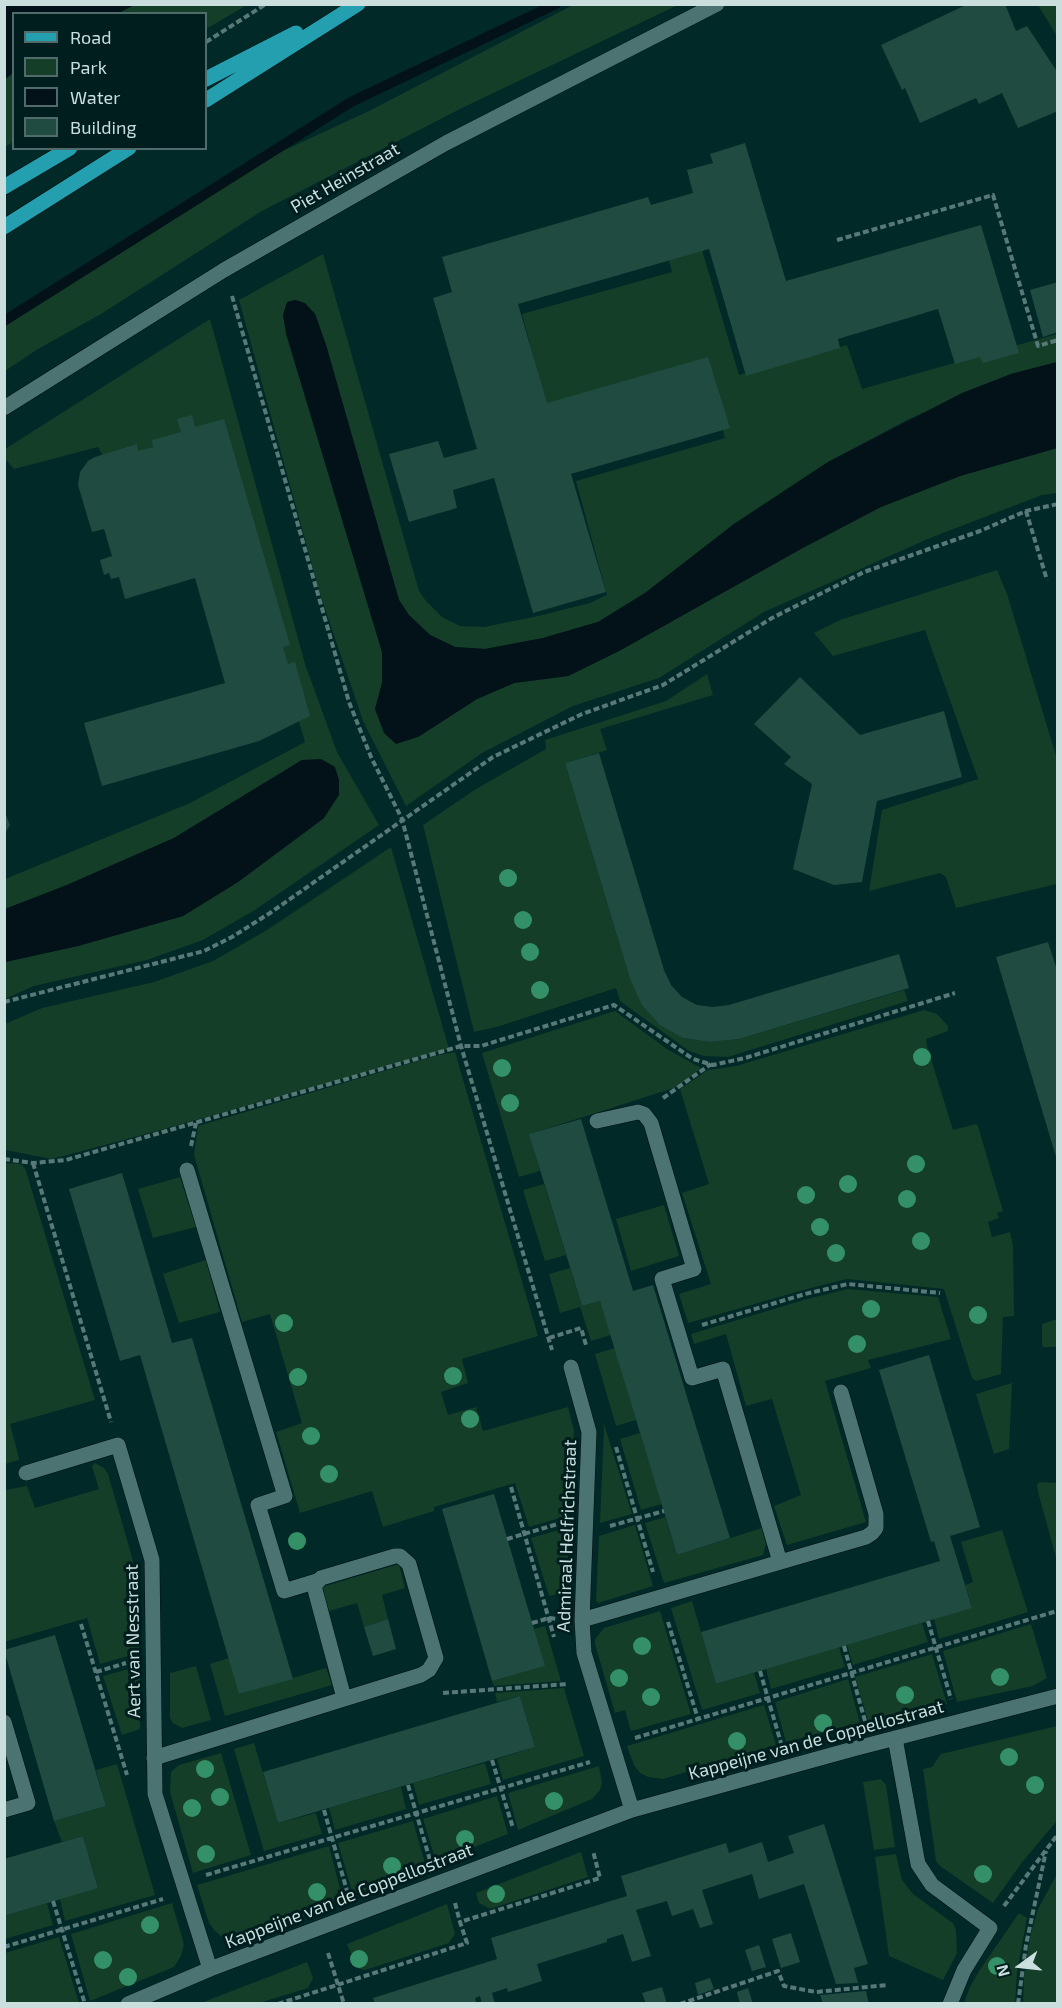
<!DOCTYPE html>
<html>
<head>
<meta charset="utf-8">
<style>
	body { margin:0 }
	#map { position:relative; width:1062px; height:2008px; overflow:hidden; background:#002928; font-family:"Exo 2",sans-serif }
	canvas { display:block }
	.frame { position:absolute; inset:0; border:6px solid #c9dedd; pointer-events:none }
	.legend { position:absolute; left:12px; top:12px; width:195px; height:138px; box-sizing:border-box; background:#001e1e; border:2px solid #506b6a; margin:0; padding:8px 10px; list-style:none; font-size:18px; color:#c9dedd }
	.legend li { display:flex; align-items:center; gap:12px; height:30px }
	.legend b { width:30px; border:2px solid #506b6a }
	.north { position:absolute; left:990px; top:1936px; width:60px; height:60px; -webkit-text-stroke:4px #001e1e; paint-order:stroke; rotate:255deg; font-size:16px; font-weight:700; line-height:24px; text-align:center; color:#c9dedd }
	.north::after { content:''; display:block; margin:auto; width:21px; height:27px; background:#c9dedd; clip-path:polygon(50% 0,100% 100%,50% 72%,0 100%) }
</style>
</head>
<body>
<div id="map">
<canvas width="1062" height="2008"></canvas>
<div class="frame"></div>
<ul class="legend">
<li><b style="height:8px;background:#239faf"></b>Road</li>
<li><b style="height:16px;background:#143e27"></b>Park</li>
<li><b style="height:16px;background:#031118"></b>Water</li>
<li><b style="height:16px;background:#204b40"></b>Building</li>
</ul>
<div class="north">N</div>
</div>
<script>
const ctx = document.querySelector('canvas').getContext('2d');
ctx.lineJoin = 'round';
function paint(path, color) {
  ctx.fillStyle = color;
  ctx.fill(path, 'evenodd');
}
function shape(rows) {
  const path = new Path2D();
  for (const r of rows) {
    path.moveTo(r[0], r[1]);
    for (let i = 2; i < r.length; i += 2) path.lineTo(r[i], r[i + 1]);
  }
  return path;
}
function strokePath(path, color, width, dash) {
  ctx.strokeStyle = color;
  ctx.lineWidth = width;
  ctx.lineCap = dash ? 'butt' : 'round';
  ctx.setLineDash(dash || []);
  ctx.stroke(path);
}
function label(font, color, halo, rows, align = 'center') {
  ctx.font = font + ' "Exo 2",sans-serif';
  ctx.lineWidth = 6;
  ctx.setLineDash([]);
  ctx.textBaseline = 'middle';
  ctx.strokeStyle = halo;
  ctx.fillStyle = color;
  for (const [text, x, y, turn = 0] of rows) {
    ctx.save();
    ctx.translate(x, y);
    ctx.rotate((+turn || 0) * Math.PI / 180);
    ctx.textAlign = isNaN(turn) ? turn : align;
    if (halo) ctx.strokeText(text, 0, 0);
    ctx.fillText(text, 0, 0);
    ctx.restore();
  }
}
paint(shape([
	[134,5,247,5,206,29,206,14,118,14],
	[573,5,678,5,462,108,262,211,101,314,38,349,5,371,5,319,259,162,369,111],
	[1038,5,1057,5,1057,36],
	[13,73,13,142,5,147,5,79],
	[689,206,739,375,847,345,862,389,1057,334,1057,362,1011,374,907,420,828,462,734,524,645,593,598,622,543,638,485,649,455,647,430,635,409,615,399,600,326,345,315,314,304,303,295,300,288,302,286,334,382,652,382,683,375,709,418,737,477,699,514,683,568,676,619,651,845,524,881,507,960,476,1057,448,1057,493,1042,495,930,538,764,612,659,678,573,706,482,753,406,806,363,721,320,594,239,300,323,254,419,591,426,601,442,617,460,626,484,627,538,616,590,603,607,595,576,481,725,438,705,364,547,407,522,314,672,272,656,214],
	[210,319,305,664,337,752,379,825,255,910,203,940,147,960,34,986,5,999,5,962,78,946,183,916,238,882,324,818,302,760,174,838,67,885,5,909,5,879,190,803,305,742,211,428,106,462,98,447,14,469,5,459,5,449],
	[997,570,1007,594,1057,759,1057,884,956,908,946,877,940,873,869,891,882,810,978,779,925,630,833,656,814,633,840,620],
	[707,674,713,695,600,729,607,750,565,763,630,979,683,1038,710,1042,739,1039,904,990,908,1001,728,1057,704,1056,689,1051,620,1001,616,988,500,1026,474,1032,423,825,476,789,546,749,545,740,666,701],
	[391,847,449,1049,146,1134,52,1159,5,1150,5,1024,42,1008,154,982,213,961,267,930],
	[924,1010,937,1014,948,1026,948,1031,926,1039,927,1046,953,1130,976,1124,978,1126,1003,1211,997,1213,999,1218,988,1222,992,1237,1010,1232,1013,1246,1014,1316,1003,1317,1001,1374,976,1381,972,1378,944,1289,847,1279,807,1289,688,1323,679,1294,711,1284,682,1193,709,1184,680,1089,708,1070,736,1066],
	[615,1011,667,1049,701,1068,677,1087,530,1134,540,1171,519,1177,482,1053],
	[455,1052,538,1336,462,1359,468,1383,441,1392,448,1415,476,1407,483,1431,568,1407,574,1431,570,1515,529,1527,515,1483,434,1507,434,1511,383,1527,372,1491,300,1513,276,1432,302,1423,270,1314,242,1322,194,1155,198,1126,435,1056],
	[5,1163,20,1164,24,1167,26,1171,95,1400,10,1424,19,1458,19,1460,5,1464],
	[180,1177,196,1227,153,1238,138,1189],
	[544,1184,566,1255,545,1261,523,1190],
	[664,1205,679,1256,631,1271,616,1219],
	[206,1260,220,1312,179,1323,163,1274],
	[570,1268,582,1306,600,1301,611,1335,591,1341,580,1307,560,1313,549,1274],
	[848,1289,938,1297,951,1339,868,1360,871,1368,825,1381,866,1522,787,1545,774,1506,801,1495,772,1399,746,1406,726,1334,694,1344,691,1334,807,1299],
	[1057,1319,1057,1347,1043,1347,1042,1345,1042,1324],
	[615,1348,636,1420,616,1426,595,1354],
	[1012,1383,1009,1449,994,1454,976,1394],
	[603,1421,632,1514,600,1523,604,1429],
	[640,1433,662,1504,641,1510,620,1439],
	[95,1463,104,1468,108,1474,132,1557,139,1590,139,1653,100,1664,87,1618,4,1642,5,1490,27,1486,35,1508,99,1489,92,1466],
	[1040,1482,1057,1483,1057,1561,1038,1492,1037,1484],
	[665,1517,677,1555,762,1528,766,1544,763,1555,664,1583,645,1523],
	[635,1525,653,1586,598,1603,596,1601,599,1536],
	[569,1527,567,1592,549,1596,531,1538],
	[1002,1530,1028,1612,939,1639,934,1619,972,1607,965,1585,973,1582,961,1542],
	[399,1564,405,1588,382,1595,388,1619,364,1627,357,1603,329,1611,322,1587],
	[692,1601,716,1684,754,1673,760,1693,702,1710,671,1608],
	[660,1611,691,1714,631,1731,625,1710,615,1713,595,1644,595,1639,604,1628],
	[922,1623,928,1642,853,1665,847,1645],
	[1031,1624,1047,1678,1033,1686,957,1702,943,1651],
	[545,1626,561,1681,494,1686,492,1681,544,1666,534,1629],
	[839,1647,845,1667,771,1689,766,1669],
	[932,1654,947,1704,868,1721,855,1677],
	[229,1658,240,1694,326,1668,332,1685,225,1716,210,1664],
	[140,1666,140,1729,122,1735,103,1676],
	[196,1666,211,1720,182,1728,173,1723,170,1718,170,1673],
	[848,1679,860,1723,786,1742,775,1702],
	[564,1688,584,1756,503,1780,497,1759,535,1747,520,1696,497,1702,495,1693],
	[764,1705,776,1745,663,1779,648,1777,640,1773,634,1765,627,1746],
	[1057,1726,1057,1821,1023,1861,993,1903,940,1866,936,1861,923,1769,932,1767,941,1754],
	[254,1743,278,1823,316,1813,322,1834,264,1851,234,1749],
	[221,1753,251,1855,193,1873,170,1792,171,1772,179,1765],
	[485,1763,491,1784,419,1805,413,1783],
	[117,1764,155,1895,65,1921,60,1899,98,1887,83,1836,62,1842,54,1821,106,1806,96,1770],
	[599,1766,602,1783,600,1790,592,1799,518,1830,508,1793],
	[881,1779,886,1785,895,1847,874,1850,863,1782],
	[401,1787,406,1809,335,1830,329,1808],
	[497,1796,508,1834,436,1862,423,1819],
	[413,1821,426,1867,353,1895,338,1843],
	[329,1846,343,1900,243,1941,232,1942,223,1938,215,1931,209,1923,197,1885],
	[581,1852,588,1877,490,1909,479,1903,476,1893],
	[896,1854,902,1880,913,1894,954,1924,956,1931,957,1953,943,1980,889,1956,875,1857],
	[1057,1874,1057,2003,1023,2003,1024,1976,1030,1937,1038,1909],
	[47,1903,53,1925,5,1939,5,1916],
	[172,1903,184,1944,181,1956,174,1967,90,2001,71,1934],
	[447,1904,455,1934,449,1943,365,1970,359,1969,355,1964,347,1944],
	[1019,1913,1027,1918,1017,1972,1015,2003,964,2003,970,1987,979,1971],
	[59,1937,79,2003,5,2003,5,1953],
	[307,1962,313,1978,308,1988,259,2003,201,2003]
]), '#143e27');
paint(shape([
	[5,4,134,4,134,5,118,13,14,14,13,73,5,79],
	[295,300,305,303,315,314,326,345,399,600,409,615,430,635,455,647,485,649,543,638,598,622,645,593,734,524,828,462,962,393,1011,374,1057,362,1057,448,960,476,881,507,801,549,619,651,568,676,514,683,477,699,418,737,396,744,384,733,375,709,382,683,382,652,286,333,283,315,287,302],
	[321,759,335,767,339,780,339,795,324,818,238,882,183,916,78,946,5,962,5,909,67,885,174,838,302,760]
]), '#031118');
strokePath(shape([
	[4,321,351,102,556,4]
]), '#031118', 10);
paint(shape([
	[968,4,1005,4,1016,31,1027,26,1058,73,1058,111,1018,128,1002,93,979,104,976,98,920,123,905,88,902,90,881,45],
	[745,143,786,281,981,225,1019,353,983,363,980,357,955,364,938,309,838,339,840,348,746,376,709,249,518,304,547,403,708,357,730,428,571,474,606,592,533,613,494,478,453,490,457,508,409,522,389,454,438,441,444,458,477,449,433,298,452,292,442,257,648,197,651,205,693,193,687,170,713,163,710,154],
	[1058,282,1058,332,1043,337,1030,290],
	[192,415,195,427,224,419,290,645,283,647,288,664,295,662,310,716,259,741,102,786,84,723,225,683,195,578,125,599,119,577,111,579,109,573,104,575,100,560,112,556,104,529,92,532,78,485,80,472,88,461,95,457,137,444,138,451,153,447,152,440,181,432,177,419],
	[800,677,860,735,944,711,962,777,877,801,862,882,834,885,793,869,812,784,784,764,791,757,754,724],
	[599,753,664,970,671,985,682,997,697,1005,713,1007,729,1005,899,954,909,988,739,1039,710,1042,683,1038,660,1025,642,1005,630,979,565,763],
	[4,810,10,825,4,835],
	[1048,942,1058,973,1057,1160,996,957],
	[581,1119,633,1291,653,1285,730,1538,677,1555,600,1301,582,1306,529,1134],
	[122,1173,172,1343,192,1338,293,1679,239,1694,140,1355,120,1361,69,1189],
	[929,1355,980,1527,950,1536,972,1608,716,1684,701,1632,940,1561,934,1541,931,1542,879,1370],
	[494,1494,545,1666,492,1681,442,1509],
	[388,1619,396,1649,373,1656,364,1627],
	[55,1635,106,1806,54,1821,4,1650],
	[520,1696,535,1747,278,1823,263,1772],
	[824,1824,868,1964,854,1968,858,1983,836,1984,804,1884,759,1899,752,1874,702,1890,713,1924,700,1928,693,1909,672,1916,667,1901,636,1910,651,1956,632,1962,623,1934,607,1939,607,1942,537,1964,542,1981,508,1992,507,1988,492,1993,495,2004,482,2004,480,1996,475,1998,476,2002,473,2004,375,2004,373,1998,497,1959,491,1938,627,1896,621,1876,726,1843,729,1853,762,1842,768,1862,794,1853,788,1836],
	[83,1836,98,1888,4,1916,4,1859],
	[791,1933,800,1962,781,1968,772,1939],
	[759,1945,766,1967,752,1971,745,1950],
	[710,1978,714,1989,698,1995,695,1983],
	[662,1987,667,2004,646,2004,642,1993],
	[748,1988,753,2004,740,2004,737,1992],
	[866,1991,869,2004,823,2004,820,1995]
]), '#204b40');
const minor = shape([
	[4,408,224,270,446,143,717,4],
	[597,1121,638,1112,644,1114,651,1123,694,1269,662,1279,692,1378,723,1369,780,1562],
	[187,1170,285,1496,258,1505,284,1591,317,1581],
	[571,1367,589,1432,582,1620,584,1653,632,1810],
	[26,1473,118,1445,152,1560,155,1794,210,1969],
	[582,1620,866,1537,872,1533,876,1528,876,1514,841,1392],
	[4,1722,28,1803,4,1810],
	[895,1738,918,1864,932,1885,990,1928,964,1970,950,2004],
	[154,1758,421,1675,429,1670,436,1658,409,1564,400,1556,395,1556,321,1578,314,1586,344,1698],
	[128,2004,210,1969,632,1810,853,1749,1058,1696]
]);
const major = shape([
	[206,79,296,33],
	[206,100,358,4],
	[4,187,70,148],
	[4,227,129,148]
]);
strokePath(minor, '#000f0f', 16);
strokePath(major, '#000f0f', 16);
strokePath(shape([
	[206,42,266,4],
	[837,240,993,195,1038,346,1058,340],
	[232,296,349,702,371,757,402,819,461,1046,552,1350],
	[1026,511,1047,580],
	[4,1002,204,951,232,937,270,913,493,757,582,714,663,685,772,618,864,572,980,531,1026,511,1058,504],
	[663,1098,711,1064],
	[191,1146,196,1123],
	[4,1159,33,1163,66,1160,461,1046,481,1046,614,1005,693,1059,713,1065,745,1058,955,993],
	[33,1163,111,1422],
	[702,1325,805,1294,848,1284,940,1293],
	[549,1338,581,1328,586,1345],
	[616,1447,653,1572],
	[511,1487,554,1637],
	[610,1526,664,1511],
	[507,1539,561,1523],
	[928,1621,951,1699],
	[668,1622,698,1719],
	[532,1623,549,1618,558,1619],
	[81,1624,127,1775],
	[844,1646,865,1721],
	[760,1671,781,1743],
	[96,1672,126,1663],
	[443,1693,568,1684],
	[635,1738,1057,1611],
	[492,1760,513,1828],
	[408,1785,430,1860],
	[324,1810,347,1891],
	[206,1875,590,1762],
	[53,1901,85,2004],
	[455,1903,460,1922],
	[1004,1906,1058,1834],
	[4,1947,163,1899],
	[328,1953,344,2004],
	[278,2004,467,1943,460,1922,600,1878,593,1851],
	[680,2004,778,1971,784,1986,816,1992,887,1985],
	[1018,2004,1026,1945,1046,1851]
]), '#597978', 4, [6, 3]);
strokePath(minor, '#4b7372', 15);
strokePath(major, '#239faf', 15);
ctx.fillStyle = '#349066';
for (const [x, y] of [
	[508,878],
	[523,920],
	[530,952],
	[540,990],
	[922,1057],
	[502,1068],
	[510,1103],
	[916,1164],
	[848,1184],
	[806,1195],
	[907,1199],
	[820,1227],
	[921,1241],
	[836,1253],
	[871,1309],
	[978,1315],
	[284,1323],
	[857,1344],
	[453,1376],
	[298,1377],
	[470,1419],
	[311,1436],
	[329,1474],
	[297,1541],
	[642,1646],
	[1000,1677],
	[619,1678],
	[905,1695],
	[651,1697],
	[823,1723],
	[737,1741],
	[1009,1757],
	[205,1769],
	[1035,1785],
	[220,1797],
	[554,1801],
	[192,1808],
	[465,1839],
	[206,1854],
	[392,1866],
	[983,1874],
	[317,1892],
	[496,1894],
	[150,1925],
	[359,1959],
	[103,1960],
	[997,1966],
	[128,1977]
]) {
  ctx.beginPath();
  ctx.arc(x, y, 9, 0, 2 * Math.PI);
  ctx.fill();
}
label('18px', '#c9dedd', '#001e1e', [
	["Piet Heinstraat",345,178,-30],
	["Admiraal Helfrichstraat",567,1536,-88],
	["Aert van Nesstraat",133,1641,-91],
	["Kappeijne van de Coppellostraat",816,1740,-15],
	["Kappeijne van de Coppellostraat",349,1896,-21]
]);
</script>
</body>
</html>
